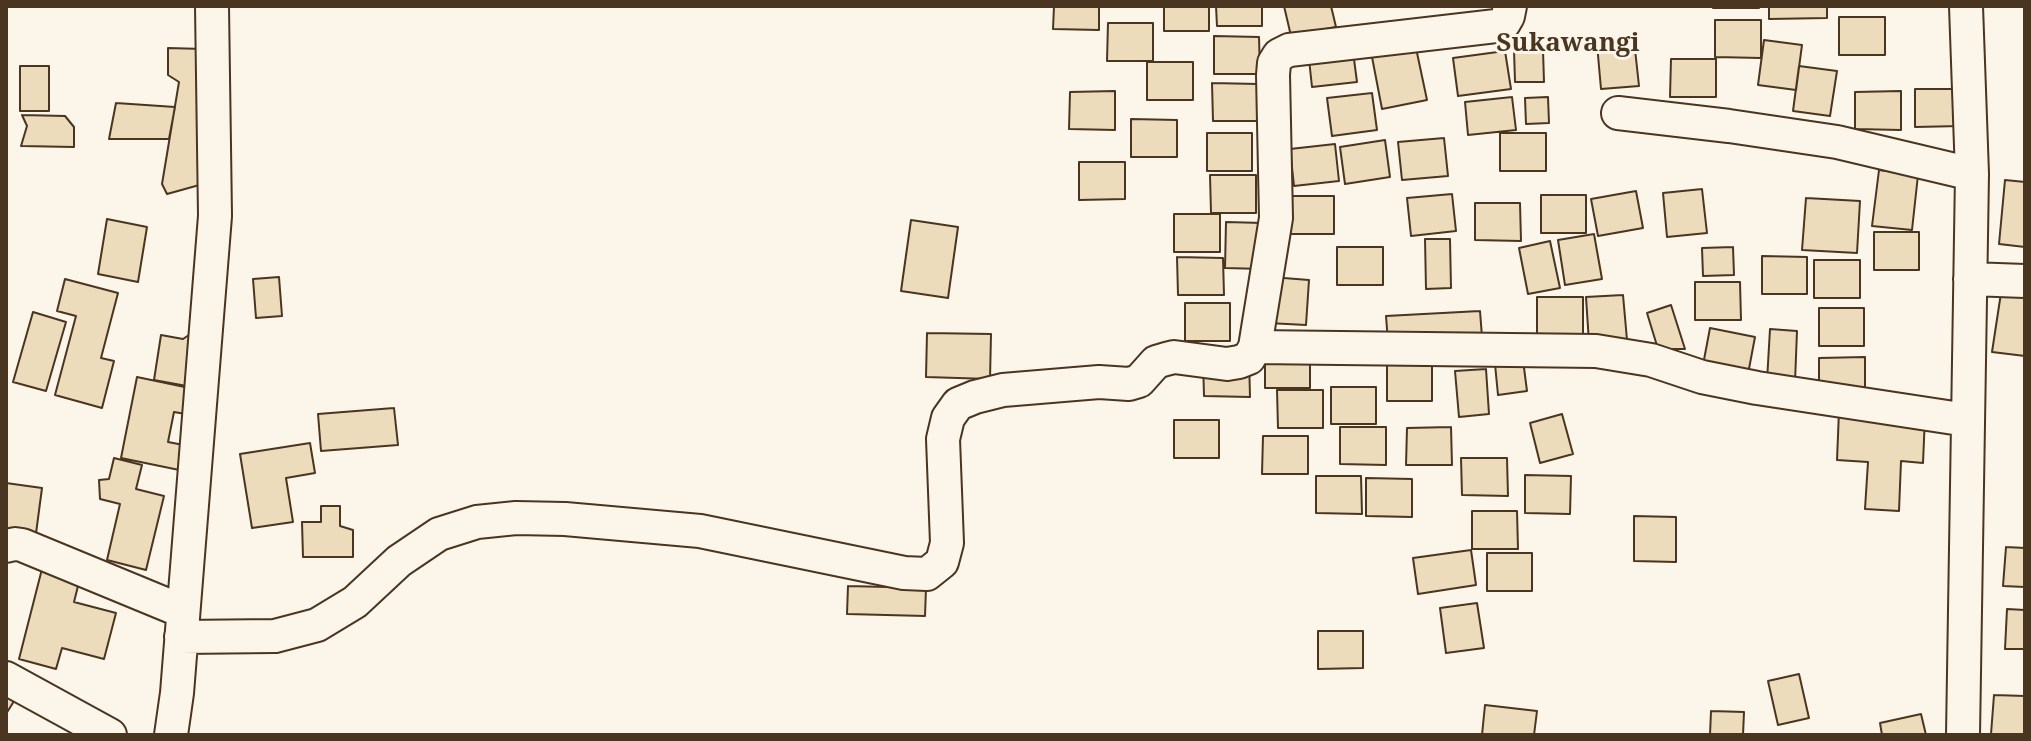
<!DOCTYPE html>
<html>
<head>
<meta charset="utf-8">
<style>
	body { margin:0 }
	#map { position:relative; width:2031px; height:741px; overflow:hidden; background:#fbf6e9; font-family:"Noto Serif",serif }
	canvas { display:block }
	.frame { position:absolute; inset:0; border:8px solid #4a3520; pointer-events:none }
</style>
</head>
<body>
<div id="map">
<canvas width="2031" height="741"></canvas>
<div class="frame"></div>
</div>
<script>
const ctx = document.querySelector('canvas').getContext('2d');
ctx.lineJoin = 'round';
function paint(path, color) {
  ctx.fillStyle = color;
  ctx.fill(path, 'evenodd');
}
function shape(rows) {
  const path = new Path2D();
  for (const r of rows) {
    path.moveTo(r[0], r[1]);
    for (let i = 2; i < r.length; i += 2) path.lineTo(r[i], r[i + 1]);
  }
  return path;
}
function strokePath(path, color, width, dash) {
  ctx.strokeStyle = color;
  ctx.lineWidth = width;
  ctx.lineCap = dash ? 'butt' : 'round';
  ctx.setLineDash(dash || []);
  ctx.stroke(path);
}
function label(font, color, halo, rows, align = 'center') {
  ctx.font = font + ' "Noto Serif",serif';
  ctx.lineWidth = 6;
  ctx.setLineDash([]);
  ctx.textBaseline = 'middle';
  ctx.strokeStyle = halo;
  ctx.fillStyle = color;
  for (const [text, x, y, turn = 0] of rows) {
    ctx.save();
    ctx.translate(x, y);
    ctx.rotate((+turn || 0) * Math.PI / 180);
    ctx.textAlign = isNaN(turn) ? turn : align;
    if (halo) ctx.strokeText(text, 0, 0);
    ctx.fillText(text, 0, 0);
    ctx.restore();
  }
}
const building = shape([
	[1054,6,1099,6,1099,30,1053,29,1054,6],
	[1164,6,1209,6,1209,31,1164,31,1164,6],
	[1216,6,1262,6,1262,26,1217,26,1216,6],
	[1284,6,1331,6,1336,27,1291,36,1284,6],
	[1713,6,1759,6,1759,8,1713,8,1713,6],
	[1769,6,1827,6,1827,18,1769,19,1769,6],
	[1839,17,1885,17,1885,55,1839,55,1839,17],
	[1715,20,1761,20,1761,58,1715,57,1715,20],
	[1108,23,1153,23,1153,61,1107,61,1108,23],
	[1214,36,1259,37,1260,74,1214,74,1214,36],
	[1634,40,1639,86,1601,89,1597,44,1634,40],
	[1764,40,1802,45,1796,90,1758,85,1764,40],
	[1352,44,1357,82,1312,87,1308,50,1352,44],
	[168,48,204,49,203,184,167,194,162,184,179,82,168,75,168,48],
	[1416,48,1427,100,1382,109,1372,57,1416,48],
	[1514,50,1543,50,1544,82,1515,82,1514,50],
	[1505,51,1511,89,1458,96,1453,58,1505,51],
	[1671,59,1716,59,1716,97,1670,97,1671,59],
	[1147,62,1193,62,1193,100,1147,100,1147,62],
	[20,66,49,66,49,111,20,111,20,66],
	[1799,66,1837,71,1830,116,1793,111,1799,66],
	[1212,83,1258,84,1258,121,1213,121,1212,83],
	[1915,89,1960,89,1961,126,1915,127,1915,89],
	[1115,91,1115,130,1069,129,1070,92,1115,91],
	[1901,91,1901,130,1855,129,1855,92,1901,91],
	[1372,93,1377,130,1332,136,1327,98,1372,93],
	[1512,97,1516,130,1468,135,1465,102,1512,97],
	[1548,97,1549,123,1526,124,1525,98,1548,97],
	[116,103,175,107,169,139,109,139,116,103],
	[22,115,65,116,74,127,74,147,21,146,27,126,22,115],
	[1131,119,1177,120,1177,157,1131,157,1131,119],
	[1207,133,1252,133,1252,171,1207,171,1207,133],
	[1500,133,1546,133,1546,171,1500,171,1500,133],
	[1444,138,1448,176,1402,180,1398,142,1444,138],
	[1385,140,1390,177,1345,184,1340,147,1385,140],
	[1335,144,1339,181,1294,186,1290,149,1335,144],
	[1079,162,1125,162,1125,199,1079,200,1079,162],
	[1879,170,1918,175,1912,230,1872,226,1879,170],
	[1210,175,1256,175,1256,213,1211,213,1210,175],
	[2005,180,2025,182,2025,247,1999,244,2005,180],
	[1702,189,1707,233,1667,237,1663,193,1702,189],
	[1636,191,1643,228,1598,236,1591,199,1636,191],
	[1452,194,1456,231,1411,236,1407,198,1452,194],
	[1541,195,1586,195,1586,233,1541,233,1541,195],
	[1288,196,1334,196,1334,234,1288,234,1288,196],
	[1806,198,1860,201,1857,253,1802,250,1806,198],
	[1475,203,1520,203,1521,241,1475,240,1475,203],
	[1174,214,1220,214,1220,252,1174,252,1174,214],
	[107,219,147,227,138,282,98,274,107,219],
	[911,220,958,227,948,298,901,291,911,220],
	[1226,222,1263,223,1263,269,1225,268,1226,222],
	[1874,232,1919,232,1919,270,1874,270,1874,232],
	[1594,234,1602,279,1565,285,1558,240,1594,234],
	[1425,239,1450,239,1451,288,1426,289,1425,239],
	[1550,241,1560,288,1528,294,1519,248,1550,241],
	[1337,247,1383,247,1383,285,1337,285,1337,247],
	[1733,247,1734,275,1703,276,1702,248,1733,247],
	[1762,256,1807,257,1807,294,1762,294,1762,256],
	[1177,257,1223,258,1224,295,1178,295,1177,257],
	[1814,260,1860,260,1860,298,1814,298,1814,260],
	[279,277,282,316,256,318,253,279,279,277],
	[1271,277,1309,280,1306,325,1268,323,1271,277],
	[65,279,118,293,101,358,114,361,102,408,55,395,76,316,57,311,65,279],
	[1695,282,1740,282,1741,320,1695,320,1695,282],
	[2001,293,2025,297,2025,356,1992,352,2001,293],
	[1623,295,1627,340,1589,343,1586,297,1623,295],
	[1537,297,1583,297,1583,335,1537,335,1537,297],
	[1185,303,1230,303,1230,341,1185,341,1185,303],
	[1671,305,1685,349,1658,349,1647,313,1671,305],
	[1819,308,1864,308,1864,346,1819,346,1819,308],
	[1480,311,1482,337,1388,342,1386,316,1480,311],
	[33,312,66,322,46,391,13,382,33,312],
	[202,326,192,387,154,380,161,335,183,339,202,326],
	[1710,328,1755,337,1748,374,1703,365,1710,328],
	[1770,329,1797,331,1795,382,1767,381,1770,329],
	[927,333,991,334,990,379,926,377,927,333],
	[1310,350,1310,388,1265,388,1265,351,1310,350],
	[1865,357,1865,395,1819,395,1819,358,1865,357],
	[1249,358,1250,397,1204,396,1203,359,1249,358],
	[1523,360,1527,391,1498,395,1495,364,1523,360],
	[1387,363,1432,363,1432,401,1387,401,1387,363],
	[1486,369,1489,414,1459,417,1455,371,1486,369],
	[137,377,199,390,197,416,174,412,168,442,194,447,189,472,121,458,137,377],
	[1331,387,1376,387,1376,424,1331,424,1331,387],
	[1277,390,1323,390,1323,428,1278,428,1277,390],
	[394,408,398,445,321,451,318,414,394,408],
	[1839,411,1925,416,1923,463,1901,461,1899,511,1865,509,1868,462,1837,460,1839,411],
	[1562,414,1573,454,1540,463,1530,423,1562,414],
	[1174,420,1219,420,1219,458,1174,458,1174,420],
	[1340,427,1386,427,1386,465,1340,464,1340,427],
	[1451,427,1452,465,1406,465,1407,428,1451,427],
	[1263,436,1308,436,1308,474,1262,474,1263,436],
	[310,443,315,473,286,478,293,522,252,528,240,454,310,443],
	[114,458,142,465,136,489,164,496,146,570,107,560,120,504,100,499,99,480,109,479,114,458],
	[1461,458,1507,458,1508,496,1462,495,1461,458],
	[1525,475,1571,476,1570,514,1525,513,1525,475],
	[1316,476,1361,476,1362,514,1316,513,1316,476],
	[1366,478,1412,479,1412,517,1366,516,1366,478],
	[6,483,42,488,33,556,6,552,6,483],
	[321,506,340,506,340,526,353,530,353,557,303,557,302,522,321,522,321,506],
	[1472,511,1517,511,1518,549,1472,549,1472,511],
	[1634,516,1676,517,1676,562,1634,561,1634,516],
	[2006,547,2025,548,2025,587,2003,586,2006,547],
	[1471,550,1476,585,1418,594,1413,558,1471,550],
	[1487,553,1532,553,1532,591,1487,591,1487,553],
	[43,565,81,574,74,602,116,613,104,659,62,648,56,669,19,659,43,565],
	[848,586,926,588,925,616,847,614,848,586],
	[1477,603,1484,648,1446,653,1440,608,1477,603],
	[2007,609,2025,610,2025,649,2005,649,2007,609],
	[1318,631,1363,631,1363,668,1318,669,1318,631],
	[1799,674,1809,718,1778,725,1768,681,1799,674],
	[6,685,19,693,6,714,6,685],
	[1994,695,2025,696,2025,735,1991,734,1994,695],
	[1485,705,1537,711,1534,735,1482,735,1485,705],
	[1711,711,1744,712,1743,735,1710,735,1711,711],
	[1921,714,1926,735,1882,735,1880,723,1921,714]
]);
paint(building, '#ecdcbc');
strokePath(building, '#4a3520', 2);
const minor = shape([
	[1618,113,1729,126,1837,142,1972,174],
	[1970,279,2025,281],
	[1255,347,1596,351,1651,360,1702,377,1757,388,1967,420],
	[6,546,15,544,22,545,182,611],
	[181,637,275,636,317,625,355,602,399,561,439,534,477,522,516,518,565,519,700,531,904,573,927,574,942,562,947,543,943,439,948,418,958,404,975,397,1003,390,1099,382,1129,384,1139,381,1156,362,1166,359,1174,357,1227,364,1239,362,1249,358,1255,347,1276,218,1273,75,1274,63,1279,55,1289,50,1496,26,1504,23,1508,16,1510,6],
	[6,678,110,735],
	[171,735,177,693,215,216,212,6],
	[1963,735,1972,174,1966,6]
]);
strokePath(minor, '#4a3520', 36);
strokePath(minor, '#fbf6e9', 32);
label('bold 26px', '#4a3520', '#fbf6e9', [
	["Sukawangi",1568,44]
]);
</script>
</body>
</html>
